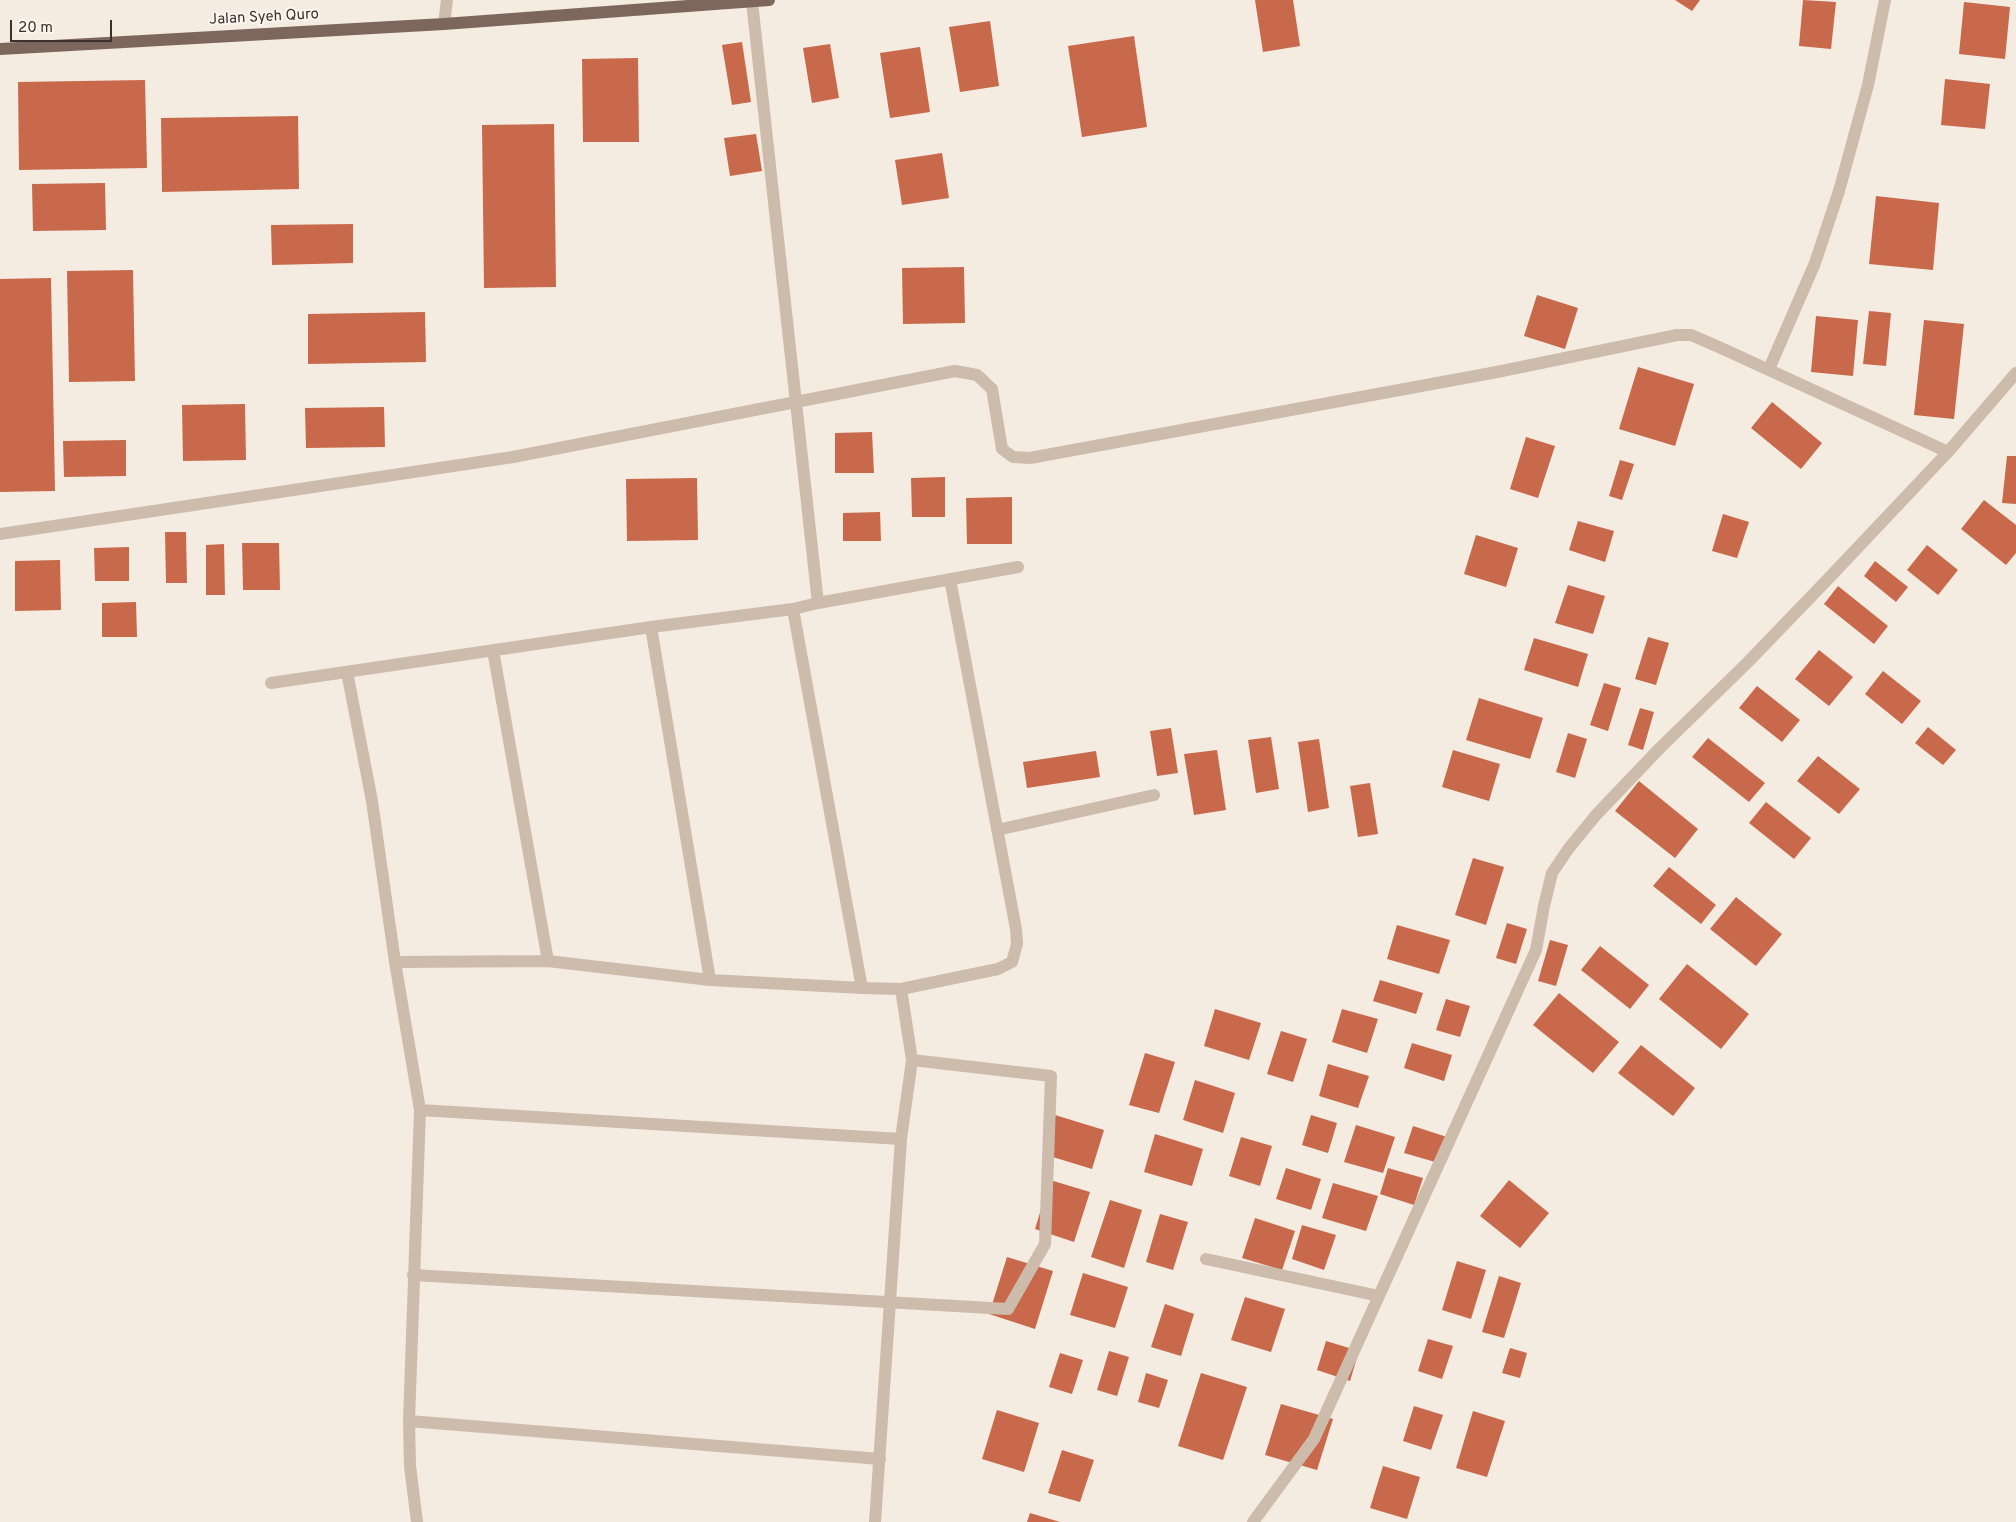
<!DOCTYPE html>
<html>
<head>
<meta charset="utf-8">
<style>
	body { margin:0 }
	#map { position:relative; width:2016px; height:1522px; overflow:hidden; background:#f4ebe1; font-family:Overpass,sans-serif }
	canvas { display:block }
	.scale { position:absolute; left:10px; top:20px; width:102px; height:22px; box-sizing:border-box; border:2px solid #3b302b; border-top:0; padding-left:6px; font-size:15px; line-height:18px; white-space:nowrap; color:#3b302b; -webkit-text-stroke:4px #fbf5ee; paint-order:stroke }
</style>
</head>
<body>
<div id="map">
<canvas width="2016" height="1522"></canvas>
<div class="scale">20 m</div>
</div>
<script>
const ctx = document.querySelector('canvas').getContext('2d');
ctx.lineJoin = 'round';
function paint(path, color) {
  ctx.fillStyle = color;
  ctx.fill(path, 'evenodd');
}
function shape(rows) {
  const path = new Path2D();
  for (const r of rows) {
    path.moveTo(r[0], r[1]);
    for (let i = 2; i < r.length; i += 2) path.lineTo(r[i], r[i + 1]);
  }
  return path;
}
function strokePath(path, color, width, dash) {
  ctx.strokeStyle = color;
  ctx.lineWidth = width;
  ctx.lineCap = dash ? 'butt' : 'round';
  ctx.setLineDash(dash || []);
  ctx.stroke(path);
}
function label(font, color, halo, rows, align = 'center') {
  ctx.font = font + ' Overpass,sans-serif';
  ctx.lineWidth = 4;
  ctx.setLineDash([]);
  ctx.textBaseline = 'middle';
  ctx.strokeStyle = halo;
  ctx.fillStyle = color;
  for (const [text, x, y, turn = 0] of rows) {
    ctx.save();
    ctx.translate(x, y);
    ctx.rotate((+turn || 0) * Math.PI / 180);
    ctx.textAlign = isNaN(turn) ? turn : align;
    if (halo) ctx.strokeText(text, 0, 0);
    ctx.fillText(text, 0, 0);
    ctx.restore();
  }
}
paint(shape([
	[1255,0,1293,0,1300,46,1263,52],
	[1675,0,1700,0,1692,11],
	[1803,0,1836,2,1831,49,1799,46],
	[1964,2,2010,7,2005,59,1959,54],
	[990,21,999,86,960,92,949,27],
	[1134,36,1147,127,1082,137,1068,46],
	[742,42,751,102,732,105,722,45],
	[830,44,839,98,812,103,803,48],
	[920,47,930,112,890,118,880,53],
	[638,58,639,142,583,142,582,59],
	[1945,79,1990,84,1985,129,1941,125],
	[145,80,147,168,19,170,18,82],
	[298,116,299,189,162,192,161,118],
	[554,124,556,287,484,288,482,125],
	[756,134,762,171,730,176,724,138],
	[942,153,949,198,902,205,895,160],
	[105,183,106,230,33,231,32,184],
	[1876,196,1939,203,1933,270,1869,264],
	[353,224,353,263,272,265,271,225],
	[964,267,965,323,903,324,902,268],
	[133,270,135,381,69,382,67,271],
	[51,278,55,491,0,492,0,279],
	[1537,295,1578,308,1565,349,1524,336],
	[1869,311,1891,313,1886,366,1863,364],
	[425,312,426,362,308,364,308,314],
	[1816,316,1858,320,1853,376,1811,372],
	[1924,320,1964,324,1954,419,1914,415],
	[1638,367,1694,384,1675,446,1619,429],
	[1772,402,1822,443,1801,469,1751,428],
	[245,404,246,460,183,461,182,405],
	[384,407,385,447,306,448,305,408],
	[872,432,874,473,835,473,835,433],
	[1526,437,1555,446,1538,498,1510,489],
	[126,440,126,476,64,477,63,441],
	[2007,456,2016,456,2016,504,2002,503],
	[1620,460,1634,464,1622,500,1609,496],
	[945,477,945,517,912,517,911,478],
	[697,478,698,540,627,541,626,479],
	[1012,497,1012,544,967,544,966,498],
	[1984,500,2016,525,2016,553,2006,565,1961,529],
	[880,512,881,541,843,541,843,513],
	[1723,514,1749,522,1737,558,1712,551],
	[1578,521,1614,531,1605,562,1569,550],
	[165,532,186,532,187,583,166,583],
	[1476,535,1518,548,1506,587,1464,574],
	[242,543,279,543,280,590,243,590],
	[224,544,225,595,206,595,206,545],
	[1927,545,1958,570,1938,595,1907,570],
	[129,547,129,581,95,581,94,548],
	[60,560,61,610,15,611,15,561],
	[1875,561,1908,587,1896,602,1864,576],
	[1568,585,1605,596,1593,634,1555,623],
	[1838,586,1888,626,1874,644,1824,604],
	[136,602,137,637,102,637,102,603],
	[1648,637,1669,643,1656,685,1635,679],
	[1534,638,1588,654,1578,687,1524,670],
	[1819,650,1853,677,1829,706,1795,679],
	[1883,671,1921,701,1902,724,1865,694],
	[1604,683,1621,688,1608,731,1590,725],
	[1757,686,1800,720,1782,742,1739,708],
	[1479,698,1543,718,1530,759,1466,740],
	[1640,708,1654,712,1643,750,1628,745],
	[1928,727,1956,750,1943,765,1915,743],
	[1171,728,1178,773,1157,776,1150,731],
	[1568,733,1587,739,1575,778,1556,772],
	[1271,737,1279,789,1256,793,1248,740],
	[1708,738,1765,783,1749,802,1692,757],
	[1319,739,1329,808,1308,812,1298,742],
	[1217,750,1226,810,1194,815,1184,754],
	[1453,750,1500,764,1489,801,1442,787],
	[1096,751,1100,777,1027,788,1023,762],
	[1818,756,1860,789,1839,814,1797,781],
	[1639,781,1698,829,1675,858,1615,811],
	[1370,783,1378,834,1358,837,1350,786],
	[1766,802,1811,838,1794,859,1749,823],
	[1473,858,1504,867,1486,925,1455,915],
	[1669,867,1716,905,1701,924,1653,886],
	[1736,897,1782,934,1756,966,1710,929],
	[1507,923,1527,929,1516,964,1496,958],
	[1397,925,1450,940,1439,974,1387,959],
	[1550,940,1568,945,1556,986,1538,981],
	[1600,946,1649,985,1630,1009,1581,970],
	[1687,964,1749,1014,1721,1049,1659,999],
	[1380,980,1423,993,1416,1014,1373,1001],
	[1559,993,1619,1042,1593,1073,1533,1025],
	[1446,999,1470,1006,1460,1037,1436,1030],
	[1215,1009,1261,1023,1249,1060,1204,1046],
	[1342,1009,1378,1019,1367,1053,1332,1042],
	[1281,1031,1307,1039,1293,1082,1267,1074],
	[1412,1043,1452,1055,1444,1081,1404,1068],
	[1641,1045,1695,1088,1673,1116,1618,1073],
	[1145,1053,1175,1062,1159,1113,1129,1105],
	[1328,1064,1369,1076,1358,1108,1319,1096],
	[1195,1080,1235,1093,1223,1133,1183,1120],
	[1055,1115,1104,1130,1092,1169,1043,1154],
	[1311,1115,1337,1123,1328,1153,1302,1145],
	[1356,1125,1395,1137,1383,1173,1344,1162],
	[1413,1126,1450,1138,1442,1164,1404,1153],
	[1155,1134,1203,1149,1192,1186,1144,1172],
	[1241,1137,1272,1146,1260,1186,1229,1176],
	[1286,1168,1321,1179,1311,1210,1276,1199],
	[1388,1168,1423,1178,1414,1205,1380,1194],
	[1050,1180,1090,1192,1074,1242,1035,1229],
	[1509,1180,1549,1213,1520,1248,1480,1216],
	[1333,1183,1378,1196,1366,1231,1322,1218],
	[1110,1200,1142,1210,1124,1268,1091,1257],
	[1160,1214,1188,1222,1173,1270,1146,1262],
	[1255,1218,1295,1231,1282,1270,1242,1258],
	[1302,1225,1336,1235,1324,1270,1292,1259],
	[1007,1257,1053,1271,1035,1329,989,1314],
	[1457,1261,1486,1270,1471,1319,1442,1310],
	[1083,1273,1128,1287,1115,1328,1070,1315],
	[1499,1276,1521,1283,1504,1338,1482,1332],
	[1245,1297,1285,1309,1271,1352,1231,1340],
	[1165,1304,1194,1314,1181,1356,1151,1347],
	[1428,1339,1453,1346,1442,1379,1418,1371],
	[1326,1341,1359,1351,1350,1381,1317,1370],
	[1510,1348,1527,1353,1520,1378,1502,1373],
	[1109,1351,1129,1357,1117,1396,1097,1390],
	[1060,1353,1083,1360,1072,1394,1049,1387],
	[1146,1373,1168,1380,1159,1408,1138,1402],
	[1201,1373,1247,1387,1223,1460,1178,1446],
	[1281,1404,1333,1419,1317,1470,1265,1455],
	[1414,1406,1443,1415,1431,1450,1403,1441],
	[997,1410,1039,1423,1024,1472,982,1459],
	[1473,1411,1505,1421,1487,1477,1456,1468],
	[1062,1450,1094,1460,1080,1502,1048,1493],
	[1383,1466,1420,1477,1407,1519,1370,1508],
	[1030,1513,1060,1522,1027,1522]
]), '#c8694b');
strokePath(shape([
	[444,24,447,0]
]), '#cdbbac', 12);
strokePath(shape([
	[1769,369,1815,263,1839,191,1868,85,1885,0],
	[0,534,513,457,955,371,977,375,992,389,1002,449,1013,457,1030,458,1497,372,1677,335,1691,335,1721,348,1948,452],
	[818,603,1018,567],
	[793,609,862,988,901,989,912,1060,901,1139,875,1522],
	[651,627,710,980],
	[493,650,548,961],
	[347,672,372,801,395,962,420,1110,409,1421,410,1466,417,1522],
	[271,683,651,627,793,609,818,603,752,2],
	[997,830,1154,795],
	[395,962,548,961,710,980,862,988],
	[901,989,998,969,1012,962,1017,944,1016,929,950,579],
	[420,1110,901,1139],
	[1206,1259,1379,1296],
	[413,1275,1008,1309,1045,1244,1051,1076,912,1060],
	[409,1421,880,1459],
	[1253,1522,1314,1439,1536,950,1544,906,1552,873,1569,848,1596,815,1659,749,1748,662,1829,578,1948,452,2016,373]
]), '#cdbbac', 12);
strokePath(shape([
	[0,49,444,24,769,0]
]), '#7d675c', 12);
label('15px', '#3b302b', '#fbf5ee', [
	["Jalan Syeh Quro",264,18,-3]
]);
</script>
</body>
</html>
